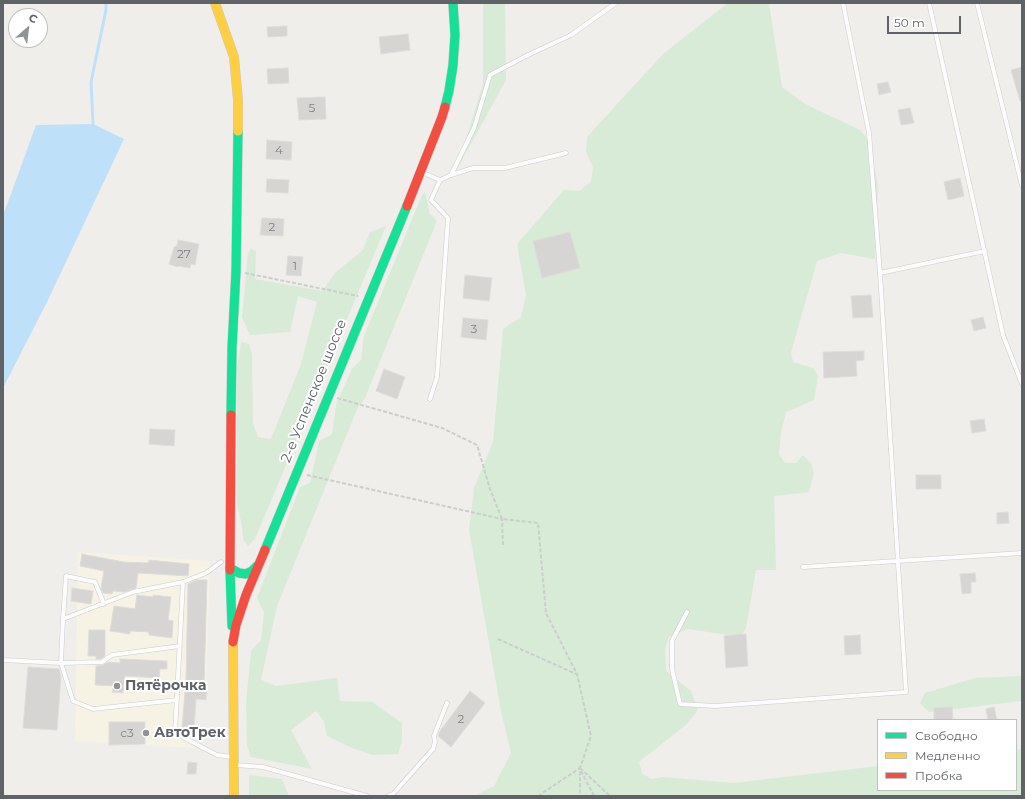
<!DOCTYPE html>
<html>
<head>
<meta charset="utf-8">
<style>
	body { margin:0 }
	#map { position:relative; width:1025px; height:799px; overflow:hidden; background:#efeeea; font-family:Montserrat,sans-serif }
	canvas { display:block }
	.frame { position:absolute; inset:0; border:4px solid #5f6368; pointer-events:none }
	.legend { position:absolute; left:877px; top:719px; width:140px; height:72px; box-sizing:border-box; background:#fff; border:1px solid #bfc1c3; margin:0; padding:5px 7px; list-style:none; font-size:12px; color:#5f6368 }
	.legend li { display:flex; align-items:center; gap:8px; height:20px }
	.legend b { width:20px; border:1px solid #bfc1c3 }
	.north { position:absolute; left:8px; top:8px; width:40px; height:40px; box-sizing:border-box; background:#fff; border:1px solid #bfc1c3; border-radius:50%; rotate:28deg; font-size:11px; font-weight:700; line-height:16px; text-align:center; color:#5f6368 }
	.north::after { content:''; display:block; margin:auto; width:14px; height:18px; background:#919496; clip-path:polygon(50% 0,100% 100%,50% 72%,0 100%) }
	.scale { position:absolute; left:887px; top:16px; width:74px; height:18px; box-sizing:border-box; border:2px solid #5f6368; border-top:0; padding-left:5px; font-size:12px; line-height:14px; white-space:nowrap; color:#5f6368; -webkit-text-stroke:3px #fff; paint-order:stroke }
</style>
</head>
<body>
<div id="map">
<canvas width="1025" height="799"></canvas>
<div class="frame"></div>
<ul class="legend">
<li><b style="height:5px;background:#16e098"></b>Свободно</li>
<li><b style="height:5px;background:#ffcf43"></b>Медленно</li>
<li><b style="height:5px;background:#f24e42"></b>Пробка</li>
</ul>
<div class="north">С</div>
<div class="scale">50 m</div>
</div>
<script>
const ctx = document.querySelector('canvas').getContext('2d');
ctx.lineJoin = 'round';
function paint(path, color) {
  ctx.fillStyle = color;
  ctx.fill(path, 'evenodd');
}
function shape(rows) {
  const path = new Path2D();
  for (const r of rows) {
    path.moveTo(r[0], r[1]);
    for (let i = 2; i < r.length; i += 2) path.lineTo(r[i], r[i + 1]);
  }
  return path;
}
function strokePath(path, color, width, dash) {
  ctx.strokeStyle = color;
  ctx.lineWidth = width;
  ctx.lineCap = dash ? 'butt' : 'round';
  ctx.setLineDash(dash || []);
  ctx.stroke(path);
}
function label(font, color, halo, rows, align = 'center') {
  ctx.font = font + ' Montserrat,sans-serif';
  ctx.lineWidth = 4;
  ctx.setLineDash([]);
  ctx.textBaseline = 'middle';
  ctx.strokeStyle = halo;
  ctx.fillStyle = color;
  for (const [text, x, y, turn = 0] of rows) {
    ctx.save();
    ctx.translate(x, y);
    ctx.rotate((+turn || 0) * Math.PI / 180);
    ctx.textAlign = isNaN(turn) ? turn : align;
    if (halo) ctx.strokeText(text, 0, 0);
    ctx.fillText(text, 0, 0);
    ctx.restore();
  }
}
paint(shape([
	[78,552,210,561,206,685,185,685,193,748,75,741]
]), '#f7f3e4');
paint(shape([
	[483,3,505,3,506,80,456,171,483,84],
	[728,3,769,3,782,87,805,104,860,130,867,138,878,184,875,259,841,253,817,261,791,352,793,362,813,368,818,376,814,400,786,412,781,433,779,454,785,463,796,463,803,455,811,463,814,473,809,492,774,496,776,570,756,570,746,628,741,637,688,629,669,637,665,649,666,671,691,691,698,710,687,724,639,762,642,773,651,779,662,777,734,783,878,766,878,790,1016,790,1016,750,1022,749,1022,796,474,796,494,786,511,753,501,711,469,530,474,488,493,442,503,329,521,317,526,295,517,244,564,190,579,191,591,182,593,167,586,152,587,137,663,54],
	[425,192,430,214,437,221,365,398,358,407,277,606,261,680,276,686,337,678,340,701,372,702,402,723,402,741,398,754,373,755,352,748,327,736,324,721,316,711,291,730,312,769,251,757,247,745,246,703,251,651,261,640,264,613,257,598,300,487,310,483,319,441,332,434,336,405,352,369,361,360,364,336,422,195],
	[386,226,255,539,248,546,243,539,242,526,237,503,237,368,241,342,249,344,252,354,253,423,258,437,271,439,301,364,317,302,298,296,290,332,250,335,242,317,248,254,251,248,256,251,255,279,322,291,336,272,363,250,370,232],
	[1022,676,1022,701,929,712,920,703,925,693,975,678],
	[249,775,282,779,289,796,249,796]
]), '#d8ebd6');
paint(shape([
	[93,124,124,139,47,302,3,388,3,216,36,125]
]), '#bfe0f9');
strokePath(shape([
	[93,124,91,82,106,10,106,3]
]), '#bfe0f9', 3);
const building = shape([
	[287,26,287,36,268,37,267,27,287,26],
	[408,34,410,50,381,54,379,37,408,34],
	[1022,67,1022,101,1020,101,1011,70,1022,67],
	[288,68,289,83,268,84,267,69,288,68],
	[888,82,891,92,879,95,877,84,888,82],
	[325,97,326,119,299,120,297,98,325,97],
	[910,108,914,123,901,125,898,110,910,108],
	[267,140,292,142,291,160,266,159,267,140],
	[960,178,964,196,948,200,944,182,960,178],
	[267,179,289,180,288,193,266,192,267,179],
	[262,218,284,219,283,236,260,235,262,218],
	[570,232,580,268,542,278,533,241,570,232],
	[178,240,199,244,195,265,191,264,190,268,178,266,178,267,169,264,174,247,177,246,178,240],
	[288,256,303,257,301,276,286,275,288,256],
	[465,275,492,278,489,301,463,298,465,275],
	[871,295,873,317,853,318,851,296,871,295],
	[983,317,986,328,974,331,971,320,983,317],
	[463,318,488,320,486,340,461,337,463,318],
	[864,351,864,360,856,361,857,376,824,378,823,352,864,351],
	[384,369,405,377,397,399,376,391,384,369],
	[984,419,986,431,972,433,970,421,984,419],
	[150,429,175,430,174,446,149,444,150,429],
	[916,475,941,475,941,489,916,489,916,475],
	[1008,512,1009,523,997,524,997,513,1008,512],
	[82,554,124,562,148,563,149,560,189,564,188,576,138,573,136,588,124,592,113,591,112,594,103,593,101,588,104,571,80,566,82,554],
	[975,573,976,582,971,582,971,593,962,594,960,574,975,573],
	[197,580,207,580,204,686,207,686,206,700,196,699,194,729,182,728,186,679,188,584,197,580],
	[72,588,93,591,91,604,71,601,72,588],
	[137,595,153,597,153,595,171,597,168,620,173,621,172,638,149,635,149,632,130,631,130,634,110,631,114,606,135,609,137,595],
	[89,630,105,630,105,656,101,659,96,659,96,656,88,656,89,630],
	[746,634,748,666,726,668,724,636,746,634],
	[860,635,861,654,845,655,844,636,860,635],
	[120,659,167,661,167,669,160,669,159,678,125,676,123,693,112,692,114,686,95,685,96,666,103,665,108,662,120,663,120,659],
	[28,667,59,669,61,676,57,730,23,728,28,667],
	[470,691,485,703,451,747,438,736,440,731,470,691],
	[952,707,953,720,934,720,934,708,952,707],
	[994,707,997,720,988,720,986,709,994,707],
	[109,722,145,722,145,744,109,745,109,722],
	[188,762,197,763,196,774,187,774,188,762]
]);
paint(building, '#d6d5d3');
strokePath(building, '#deddd9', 1);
const lane = shape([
	[929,3,1003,335,1022,384],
	[977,3,1022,186],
	[421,172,440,180,431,200,448,218,437,377,430,399],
	[451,175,474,128,490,75,528,55,571,35,616,3],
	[440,180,451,175,473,168,505,168,566,153],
	[880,273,985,251],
	[803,567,1022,553],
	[183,582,175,733,217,755,232,757],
	[104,604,95,582,66,576,63,619,133,592,183,582,206,573,221,562],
	[687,612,672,641,672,669,680,704,715,706,906,692,880,273,869,133,843,3],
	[63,619,61,663,102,662,112,655,180,646],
	[3,660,61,663,73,701,93,709,177,700],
	[235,765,263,767,367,796],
	[388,796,393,794,433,749,435,742,434,736,447,703]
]);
const fast = shape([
	[445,107,449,91,453,65,455,35,453,3],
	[231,415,232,348,236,271,238,131],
	[265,550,407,206],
	[230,568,239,573,246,574,252,571,257,566],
	[230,570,232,626]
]);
const slow = shape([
	[215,3,234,57,238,100,238,131],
	[233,642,234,796]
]);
const jam = shape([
	[407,206,442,117,445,107],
	[230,570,231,415],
	[233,642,236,625,246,595,265,550]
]);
strokePath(lane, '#cbcccc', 5);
strokePath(fast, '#cacacb', 10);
strokePath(slow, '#cacacb', 10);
strokePath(jam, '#cacacb', 10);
strokePath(shape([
	[245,273,358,296],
	[337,398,442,428,477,445,490,489,502,519,538,523,546,613,577,674,591,736,580,768,580,796],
	[307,475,502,519,503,546],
	[498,639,576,674],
	[580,768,610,796],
	[581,771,594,796],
	[538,796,580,768]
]), '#cacfcc', 2, [4, 2]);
strokePath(lane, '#fdfcfc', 4);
strokePath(fast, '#16e098', 9);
strokePath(slow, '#ffcf43', 9);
strokePath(jam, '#f24e42', 9);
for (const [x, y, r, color] of [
	[117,686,4,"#919496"],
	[146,733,4,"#919496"]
]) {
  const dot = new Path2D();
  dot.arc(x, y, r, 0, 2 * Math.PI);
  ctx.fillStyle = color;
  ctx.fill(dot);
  strokePath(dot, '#fff', 1.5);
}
label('12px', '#7e8184', null, [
	["5",312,108],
	["4",279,150],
	["2",272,227],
	["27",184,254],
	["1",295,266],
	["3",474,329],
	["2",461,719],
	["с3",127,733]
]);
label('14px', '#5f6368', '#fff', [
	["2-е Успенское шоссе",314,391,-68]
]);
label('bold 14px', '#5f6368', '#fff', [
	["Пятёрочка",125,686],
	["АвтоТрек",154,733]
], 'left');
</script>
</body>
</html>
